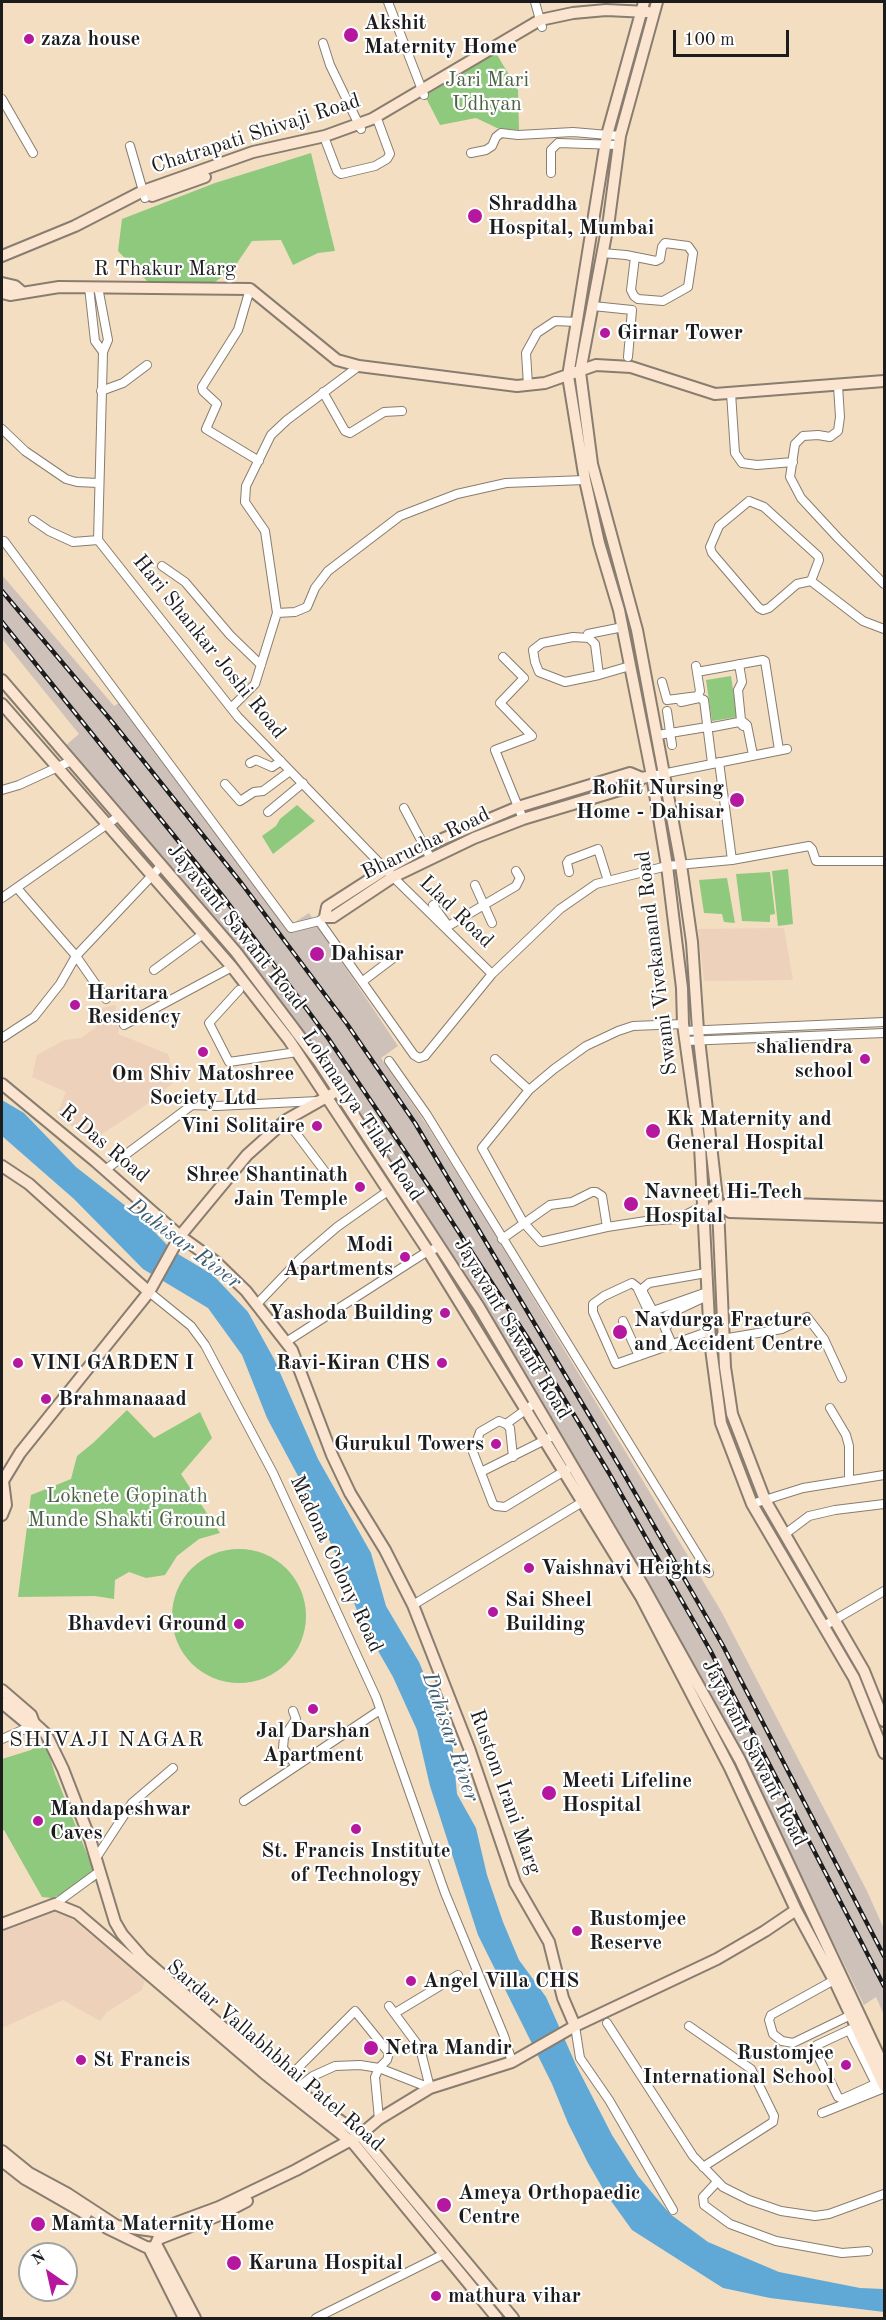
<!DOCTYPE html>
<html>
<head>
<meta charset="utf-8">
<style>
	body { margin:0 }
	#map { position:relative; width:886px; height:2320px; overflow:hidden; background:#f3dec2; font-family:"Old Standard TT",serif }
	canvas { display:block }
	.frame { position:absolute; inset:0; border:3px solid #1c1c1c; pointer-events:none }
	.north { position:absolute; left:18px; top:2242px; width:60px; height:60px; box-sizing:border-box; background:#fff; border:2px solid #a4a4a4; border-radius:50%; rotate:326deg; font-size:16px; font-weight:700; line-height:24px; text-align:center; color:#1c1c1c }
	.north::after { content:''; display:block; margin:auto; width:21px; height:27px; background:#b5179e; clip-path:polygon(50% 0,100% 100%,50% 72%,0 100%) }
	.scale { position:absolute; left:673px; top:30px; width:116px; height:27px; box-sizing:border-box; border:3px solid #1c1c1c; border-top:0; padding-left:8px; font-size:18px; line-height:21px; white-space:nowrap; color:#1c1c1c; -webkit-text-stroke:4px #fff; paint-order:stroke }
</style>
</head>
<body>
<div id="map">
<canvas width="886" height="2320"></canvas>
<div class="frame"></div>
<div class="north">N</div>
<div class="scale">100 m</div>
</div>
<script>
const ctx = document.querySelector('canvas').getContext('2d');
ctx.lineJoin = 'round';
function paint(path, color) {
  ctx.fillStyle = color;
  ctx.fill(path, 'evenodd');
}
function shape(rows) {
  const path = new Path2D();
  for (const r of rows) {
    if (r.length === 3) {
      path.moveTo(r[0] + r[2], r[1]);
      path.arc(r[0], r[1], r[2], 0, 2 * Math.PI);
      continue;
    }
    path.moveTo(r[0], r[1]);
    for (let i = 2; i < r.length; i += 2) path.lineTo(r[i], r[i + 1]);
  }
  return path;
}
function strokePath(path, color, width, dash) {
  ctx.strokeStyle = color;
  ctx.lineWidth = width;
  ctx.lineCap = dash ? 'butt' : 'round';
  ctx.setLineDash(dash || []);
  ctx.stroke(path);
}
function label(font, color, halo, rows, align = 'center') {
  ctx.font = font + ' "Old Standard TT",serif';
  ctx.lineWidth = 4.5;
  ctx.setLineDash([]);
  ctx.textBaseline = 'middle';
  ctx.strokeStyle = halo;
  ctx.fillStyle = color;
  for (const [text, x, y, turn = 0] of rows) {
    ctx.save();
    ctx.translate(x, y);
    ctx.rotate((+turn || 0) * Math.PI / 180);
    ctx.textAlign = isNaN(turn) ? turn : align;
    if (halo) ctx.strokeText(text, 0, 0);
    ctx.fillText(text, 0, 0);
    ctx.restore();
  }
}
paint(shape([
	[784,928,793,980,704,981,698,929],
	[115,1005,120,1021,118,1034,168,1054,175,1081,146,1105,93,1140,56,1116,66,1092,32,1077,37,1055,65,1040,81,1038,95,1028,102,1008],
	[51,1909,67,1915,145,1980,142,1990,107,2012,100,2021,63,2000,2,2028,2,1928]
]), '#edd1ba');
paint(shape([
	[2,575,114,706,119,703,292,924,309,913,398,1046,381,1058,426,1124,499,1241,721,1611,867,1891,884,1929,884,2015,876,1997,864,2005,754,1779,615,1524,489,1316,339,1081,277,998,64,747,79,734,2,639]
]), '#cec1ba');
paint(shape([
	[496,53,518,90,519,130,497,128,476,118,440,125,425,96],
	[311,153,335,251,318,253,293,265,281,240,252,241,233,269,212,284,147,281,118,251,122,219,215,183],
	[731,676,737,717,712,721,706,680],
	[297,805,315,821,273,854,262,836,276,826,280,819],
	[788,869,793,924,778,926,772,871],
	[770,872,775,914,770,915,770,922,742,921,736,874],
	[727,878,735,923,724,922,722,914,704,913,699,880],
	[127,1410,154,1438,200,1412,212,1438,181,1474,220,1533,199,1539,177,1556,165,1575,146,1578,129,1572,115,1580,114,1599,95,1596,18,1597,31,1495,71,1479,77,1456,93,1443],
	[239,1616,67],
	[45,1741,55,1774,95,1874,95,1882,52,1898,42,1897,4,1830,2,1831,2,1759,31,1750]
]), '#8ec97d');
paint(shape([
	[2,1100,24,1113,76,1167,141,1218,173,1251,213,1275,248,1312,274,1359,318,1459,371,1553,386,1606,419,1662,436,1702,452,1741,457,1794,476,1828,487,1875,503,1922,519,1960,546,1997,576,2065,612,2135,638,2176,670,2214,708,2242,779,2272,860,2288,884,2289,884,2312,770,2298,723,2288,632,2230,606,2194,588,2163,568,2123,552,2084,478,1935,430,1786,417,1730,393,1677,361,1621,333,1548,298,1476,267,1418,242,1355,208,1308,143,1269,74,1199,2,1136]
]), '#60a9d7');
const street = shape([
	[388,2,424,95],
	[535,2,542,27],
	[323,43,330,65,361,129],
	[2,99,33,153],
	[326,142,337,171,341,174,375,166,387,159,390,154,376,116],
	[130,146,145,198],
	[471,153,486,150,492,146,496,137,501,133,518,135,573,132,620,136],
	[551,173,551,150,558,143,618,145],
	[602,253,626,255,656,261,660,259,662,247,665,243,688,246,693,253,688,287,663,301,638,299,634,296,631,290,635,257],
	[89,287,95,341,103,352,98,540],
	[98,287,108,340,103,352],
	[250,289,238,330,202,387,203,391,217,404,206,429,259,461],
	[593,306,632,310,628,357],
	[528,385,526,353,537,333,555,321,577,322],
	[838,386,840,417,838,431,830,437,818,435,803,436,795,444,790,477,801,498,838,538,884,584],
	[101,391,123,383,147,365],
	[323,392,345,431,350,433,384,412,402,411],
	[731,393,735,453,742,463,757,465,793,462],
	[2,429,25,451,66,479,77,482,98,483],
	[749,501,764,507,818,556,819,560,811,581,797,584,769,608,763,610,759,608,712,553,710,547,719,526,749,501],
	[33,520,49,531,73,542,98,540],
	[98,540,238,717,393,877,492,974],
	[4,541,291,928,319,921],
	[162,566,185,582,230,635,261,665],
	[811,581,863,621,884,629],
	[277,613,265,531,245,502,246,486,271,435,287,420,359,366],
	[588,634,623,627],
	[503,657,524,678,500,703,532,736,495,750,523,819],
	[739,664,742,682,738,690,741,720,747,725,753,755],
	[697,672,763,660,765,661,779,750],
	[599,675,595,644,589,638,573,637,542,643,533,650,535,662,539,672,565,682,599,675,630,666],
	[662,682,667,700,698,696,700,691,696,666],
	[681,702,699,698,704,700,712,763],
	[231,708,255,684,277,613,295,612,307,607,315,588,328,571,400,516,457,494,506,483,585,480],
	[667,711,672,745],
	[713,727,739,722,743,726],
	[658,735,707,727],
	[719,762,732,860],
	[250,763,256,760,272,767,281,761],
	[652,776,787,749],
	[225,784,240,801,254,792,263,791,290,771],
	[2,790,19,785,71,761],
	[404,808,431,859],
	[268,812,303,783],
	[569,872,567,863,569,860,598,849,608,881],
	[475,885,492,923],
	[17,888,76,956,106,999],
	[2,898,119,816],
	[433,905,446,923],
	[325,917,319,921,414,1055,419,1058,425,1056,492,974,560,909,596,884,667,866,732,860,809,846,812,849,816,861,884,861],
	[445,928,516,886,520,878,516,871],
	[154,970,203,934],
	[363,981,396,956],
	[239,990,209,1023,229,1062,297,1052],
	[683,1024,633,1026,618,1031,586,1046,554,1069,529,1090,482,1148,523,1222,541,1242,607,1227,646,1221,677,1219,703,1206],
	[124,1025,232,967],
	[684,1031,884,1022],
	[2,1038,34,1017,60,984,76,956,161,866],
	[685,1041,884,1033],
	[495,1059,529,1090],
	[389,1061,427,1115,709,1573],
	[286,1120,329,1177],
	[105,1170,192,1105,217,1106,318,1101],
	[502,1239,550,1205,572,1202,592,1192,596,1192,602,1196,607,1227],
	[706,1273,649,1283,643,1288,643,1292,653,1311,707,1292],
	[149,1292,191,1326,205,1345,273,1473,376,1697,445,1893,504,2036,512,2062],
	[257,1304,301,1258,337,1227,388,1191],
	[623,1321,639,1356],
	[668,1325,666,1320,667,1315,701,1299],
	[710,1341,782,1329,807,1317,824,1339,842,1378],
	[286,1342,428,1251,440,1247],
	[672,1344,660,1317,651,1317,637,1287,632,1283,604,1296,593,1304,593,1312,616,1364,710,1331],
	[830,1408,846,1435,849,1446,849,1480],
	[506,1424,535,1403],
	[513,1457,510,1428,506,1424,499,1421,480,1432,473,1452,493,1504,496,1506,505,1507,566,1470],
	[481,1472,549,1438],
	[752,1504,803,1488,884,1475],
	[785,1534,809,1516,835,1510,884,1504],
	[413,1605,584,1501],
	[824,1626,884,1591],
	[293,1711,296,1719,284,1737,283,1748,296,1766],
	[2,1739,36,1724],
	[244,1801,380,1710],
	[96,1858,132,1803,173,1768],
	[55,1904,100,1871],
	[836,1979,771,2015,769,2020,773,2034,782,2041,793,2043,855,2013],
	[389,2006,420,2048,430,2088],
	[395,2013,458,1975],
	[607,2023,693,2156,723,2187,749,2200,781,2211,815,2216,829,2214,884,2194],
	[860,2025,817,2045,814,2048,838,2097,842,2099,884,2080],
	[575,2026,580,2058,609,2100,673,2210],
	[689,2026,751,2069,774,2116,773,2122,703,2167],
	[849,2030,876,2084],
	[285,2081,355,2011,389,2053,387,2060,379,2068,375,2077,379,2119],
	[296,2089,313,2076,335,2066,360,2065,379,2068,430,2088],
	[822,2113,884,2088],
	[717,2182,703,2197,704,2205,730,2224,776,2241,842,2253,868,2251],
	[316,2318,444,2254]
]);
const secondary = shape([
	[644,2,607,135,568,376,585,480,599,543,619,610,652,776,667,866,682,988,683,1024,700,1146,710,1341,721,1423,752,1504,854,1678,884,1753],
	[657,2,620,136,609,219,580,372,592,464,637,630,681,865,692,942,698,1030,718,1207,725,1367,732,1414,765,1500,864,1671,884,1721],
	[152,196,205,177],
	[2,256,75,226,143,191,253,152,325,136,372,119,540,20,573,13,606,10,648,12],
	[2,283,15,286,22,292],
	[2,293,10,295,59,287,250,289,337,360,359,366,517,386,545,383,596,365,631,367,715,394,884,381],
	[2,680,236,952,319,1062,479,1307,642,1584,740,1760,884,2067],
	[2,704,232,967,289,1040,428,1251,641,1597,730,1768,796,1910,837,1986,884,2086],
	[642,778,630,773,518,807,433,843,386,869,327,907,325,917,333,917,393,877,474,838,523,819,633,786,642,778,652,776],
	[2,1084,95,1161,180,1236,216,1262,246,1291,292,1350,332,1455,350,1493,385,1550,413,1605,469,1748,515,1883,549,1942,563,1998,575,2026],
	[2,1166,29,1184,149,1292],
	[713,1207,723,1207,730,1212,884,1217],
	[723,1207,731,1202,884,1207],
	[2,1515,6,1505,3,1481,20,1453,149,1292,180,1236,247,1155,286,1120,332,1094],
	[2,1690,31,1715,34,1723,46,1734,63,1769,90,1839,115,1922,122,1934,143,1958,167,1979,285,2081,360,2135,513,2318],
	[2,1703,25,1722,34,1723],
	[2,1924,55,1904,77,1913,264,2073,354,2144,497,2318],
	[2,2151,29,2173,68,2194,117,2226,154,2231,219,2207,296,2170,360,2135,379,2119,430,2088,512,2062,575,2026,717,1959,765,1931,796,1910],
	[2,2161,25,2179,86,2214],
	[107,2228,146,2247,152,2248,156,2244,158,2239,222,2214,247,2201],
	[156,2244,195,2318],
	[149,2248,184,2318]
]);
strokePath(street, '#887d6f', 10);
strokePath(secondary, '#887d6f', 14);
strokePath(street, '#fff', 8);
strokePath(secondary, '#fce5d0', 10);
const rail = shape([
	[2,591,109,718,242,884,347,1024,415,1123,620,1467,722,1644,884,1956],
	[2,622,225,899,286,981,328,1038,430,1188,527,1337,609,1473,710,1650,884,1986]
]);
strokePath(rail, '#1c1c1c', 4.5);
strokePath(rail, '#fff', 2, [7]);
for (const [x, y, r, color] of [
	[351,35,8,"#b5179e"],
	[29,39,6,"#b5179e"],
	[475,216,8,"#b5179e"],
	[605,333,6,"#b5179e"],
	[737,800,8,"#b5179e"],
	[317,954,8,"#b5179e"],
	[75,1005,6,"#b5179e"],
	[203,1052,6,"#b5179e"],
	[865,1059,6,"#b5179e"],
	[317,1126,6,"#b5179e"],
	[653,1131,8,"#b5179e"],
	[360,1187,6,"#b5179e"],
	[631,1204,8,"#b5179e"],
	[405,1257,6,"#b5179e"],
	[445,1313,6,"#b5179e"],
	[620,1332,8,"#b5179e"],
	[18,1363,6,"#b5179e"],
	[442,1363,6,"#b5179e"],
	[46,1399,6,"#b5179e"],
	[496,1444,6,"#b5179e"],
	[529,1568,6,"#b5179e"],
	[493,1612,6,"#b5179e"],
	[239,1624,6,"#b5179e"],
	[313,1709,6,"#b5179e"],
	[549,1793,8,"#b5179e"],
	[38,1821,6,"#b5179e"],
	[356,1829,6,"#b5179e"],
	[577,1931,6,"#b5179e"],
	[411,1981,6,"#b5179e"],
	[371,2048,8,"#b5179e"],
	[81,2060,6,"#b5179e"],
	[846,2065,6,"#b5179e"],
	[444,2205,8,"#b5179e"],
	[38,2224,8,"#b5179e"],
	[234,2263,8,"#b5179e"],
	[436,2296,6,"#b5179e"]
]) {
  const dot = new Path2D();
  dot.arc(x, y, r, 0, 2 * Math.PI);
  ctx.fillStyle = color;
  ctx.fill(dot);
  strokePath(dot, '#fff', 2);
}
label('bold 21px', '#1c1c1c', '#fff', [
	["Akshit",364,23],
	["Maternity Home",364,47],
	["zaza house",41,39],
	["Shraddha",488,204],
	["Hospital, Mumbai",488,228],
	["Girnar Tower",617,333],
	["Rohit Nursing",724,788,"right"],
	["Home - Dahisar",724,812,"right"],
	["Dahisar",330,954],
	["Haritara",87,993],
	["Residency",87,1017],
	["shaliendra",853,1047,"right"],
	["school",853,1071,"right"],
	["Om Shiv Matoshree",203,1074,"center"],
	["Society Ltd",203,1098,"center"],
	["Kk Maternity and",666,1119],
	["General Hospital",666,1143],
	["Vini Solitaire",305,1126,"right"],
	["Shree Shantinath",348,1175,"right"],
	["Jain Temple",348,1199,"right"],
	["Navneet Hi-Tech",644,1192],
	["Hospital",644,1216],
	["Modi",393,1245,"right"],
	["Apartments",393,1269,"right"],
	["Yashoda Building",433,1313,"right"],
	["Navdurga Fracture",634,1320],
	["and Accident Centre",634,1344],
	["VINI GARDEN I",30,1363],
	["Ravi-Kiran CHS",430,1363,"right"],
	["Brahmanaaad",58,1399],
	["Gurukul Towers",484,1444,"right"],
	["Vaishnavi Heights",541,1568],
	["Sai Sheel",505,1600],
	["Building",505,1624],
	["Bhavdevi Ground",227,1624,"right"],
	["Jal Darshan",313,1731,"center"],
	["Apartment",313,1755,"center"],
	["Meeti Lifeline",562,1781],
	["Hospital",562,1805],
	["Mandapeshwar",50,1809],
	["Caves",50,1833],
	["St. Francis Institute",356,1851,"center"],
	["of Technology",356,1875,"center"],
	["Rustomjee",589,1919],
	["Reserve",589,1943],
	["Angel Villa CHS",423,1981],
	["Netra Mandir",385,2048],
	["Rustomjee",834,2053,"right"],
	["International School",834,2077,"right"],
	["St Francis",93,2060],
	["Ameya Orthopaedic",458,2193],
	["Centre",458,2217],
	["Mamta Maternity Home",51,2224],
	["Karuna Hospital",248,2263],
	["mathura vihar",448,2296]
], 'left');
label('21px', '#4a6143', '#fff', [
	["Jari Mari",487,80],
	["Udhyan",487,104],
	["Loknete Gopinath",127,1496],
	["Munde Shakti Ground",127,1520]
]);
label('21px', '#1c1c1c', '#fff', [
	["Chatrapati Shivaji Road",256,134,-18],
	["R Thakur Marg",165,269],
	["Hari Shankar Joshi Road",209,647,51],
	["Bharucha Road",426,844,-26],
	["Llad Road",456,912,44],
	["Jayavant Sawant Road",236,927,51],
	["Swami Vivekanand Road",657,963,-97],
	["Lokmanya Tilak Road",362,1116,56],
	["R Das Road",104,1144,40],
	["Jayavant Sawant Road",512,1329,59],
	["Madona Colony Road",336,1564,65],
	["Jayavant Sawant Road",754,1753,63],
	["Rustom Irani Marg",505,1792,70],
	["Sardar Vallabhbhai Patel Road",275,2056,41]
]);
label('italic 22px', '#3b5b70', '#fff', [
	["Dahisar River",184,1244,37],
	["Dahisar River",450,1737,71]
]);
ctx.letterSpacing = '1.5px';
label('22px', '#1c1c1c', '#fff', [
	["SHIVAJI NAGAR",107,1740]
]);
ctx.letterSpacing = '0px';
</script>
</body>
</html>
